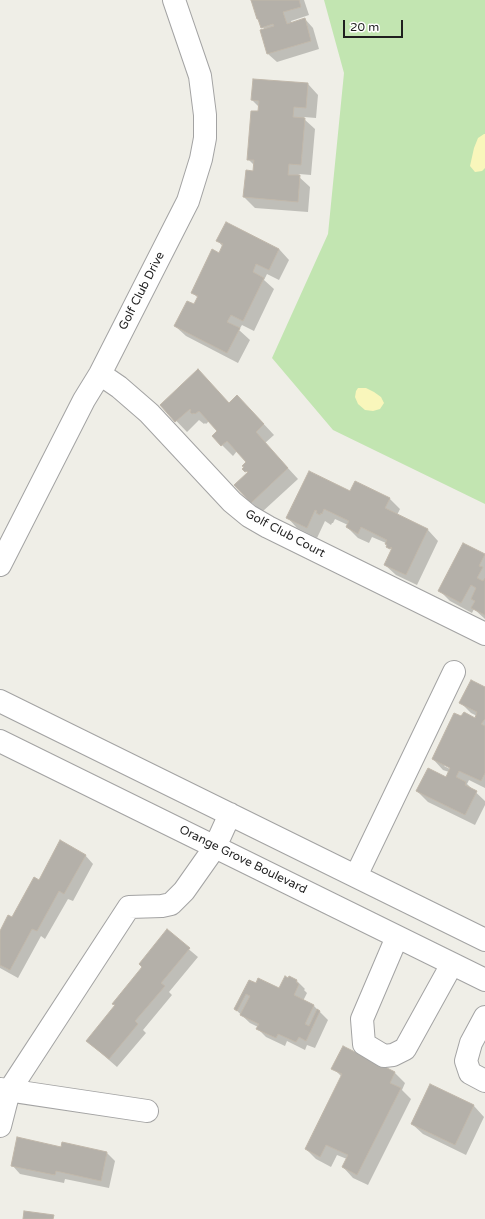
<!DOCTYPE html>
<html>
<head>
<meta charset="utf-8">
<style>
	body { margin:0 }
	#map { position:relative; width:485px; height:1219px; overflow:hidden; background:#efeee7; font-family:"Varela Round",sans-serif }
	canvas { display:block }
	.scale { position:absolute; left:343px; top:20px; width:60px; height:18px; box-sizing:border-box; border:2px solid #1f1f1f; border-top:0; padding-left:5px; font-size:12px; line-height:14px; white-space:nowrap; color:#1f1f1f; -webkit-text-stroke:3px #fff; paint-order:stroke }
</style>
</head>
<body>
<div id="map">
<canvas width="485" height="1219"></canvas>
<div class="scale">20 m</div>
</div>
<script>
const ctx = document.querySelector('canvas').getContext('2d');
ctx.lineJoin = 'round';
function paint(path, color) {
  ctx.fillStyle = color;
  ctx.fill(path, 'evenodd');
}
function shape(rows) {
  const path = new Path2D();
  for (const r of rows) {
    path.moveTo(r[0], r[1]);
    for (let i = 2; i < r.length; i += 2) path.lineTo(r[i], r[i + 1]);
  }
  return path;
}
function strokePath(path, color, width, dash) {
  ctx.strokeStyle = color;
  ctx.lineWidth = width;
  ctx.lineCap = dash ? 'butt' : 'round';
  ctx.setLineDash(dash || []);
  ctx.stroke(path);
}
function label(font, color, halo, rows, align = 'center') {
  ctx.font = font + ' "Varela Round",sans-serif';
  ctx.lineWidth = 3;
  ctx.setLineDash([]);
  ctx.textBaseline = 'middle';
  ctx.strokeStyle = halo;
  ctx.fillStyle = color;
  for (const [text, x, y, turn = 0] of rows) {
    ctx.save();
    ctx.translate(x, y);
    ctx.rotate((+turn || 0) * Math.PI / 180);
    ctx.textAlign = isNaN(turn) ? turn : align;
    if (halo) ctx.strokeText(text, 0, 0);
    ctx.fillText(text, 0, 0);
    ctx.restore();
  }
}
paint(shape([
	[324,0,485,0,485,504,333,430,272,358,328,234,344,73]
]), '#c2e5b1');
paint(shape([
	[484,134,485,134,485,168,482,171,475,172,470,166,474,148,478,138],
	[358,388,366,388,374,392,381,397,384,403,380,409,373,411,365,410,358,404,355,397,356,391]
]), '#f9f6bb');
paint(shape([
	[252,0,304,0,309,15,291,21,292,23,305,19,313,28,319,49,277,62,268,54,262,31,265,30,258,19],
	[308,84,318,95,316,118,304,117,304,119,315,129,311,175,299,174,298,176,310,187,308,212,255,208,244,197,254,172,255,166,248,159,259,112,260,108,252,100],
	[218,241,279,249,289,260,279,280,267,274,264,280,274,289,254,331,242,325,239,330,250,340,238,363,186,336,175,326,194,305,198,298,192,292,220,254,223,247],
	[229,404,248,407,274,435,265,443,298,479,262,512,251,502,248,473,244,469,247,462,237,451,233,456,222,445,214,436,219,431,209,421,206,424,205,423,204,424,199,420,187,432,161,405],
	[350,492,389,498,400,509,397,515,428,530,438,541,417,585,396,575,385,565,392,551,386,543,372,537,369,543,358,538,347,527,348,525,335,519,333,523,332,523,331,525,325,521,317,538,297,528,287,517],
	[464,545,485,555,485,619,474,609,472,613,450,601,440,591],
	[485,688,485,788,469,780,467,784,485,801,485,805,475,825,428,802,417,791,446,778,449,772,443,770,433,759,462,718,475,719,477,716,471,713,461,703],
	[444,764,455,770,454,771,444,766],
	[85,855,93,864,73,901,68,899,45,939,41,936,18,978,0,968,0,933,12,919,39,881],
	[167,931,198,957,169,992,172,995,143,1030,146,1033,117,1067,87,1041,116,1006,143,967],
	[296,980,305,989,304,990,307,993,303,1001,314,1006,328,1020,315,1048,307,1045,305,1050,287,1041,285,1046,266,1037,258,1029,258,1027,250,1023,235,1009,249,981,256,984,279,989],
	[333,1068,395,1073,405,1083,402,1090,411,1099,368,1185,353,1178,343,1167,347,1159,337,1155,331,1167,316,1159,306,1149,342,1077],
	[430,1086,474,1106,484,1117,466,1155,423,1134,412,1124],
	[63,1143,107,1153,115,1161,109,1188,65,1179,64,1183,20,1174,12,1165,62,1148]
]), '#0003');
const building = shape([
	[251,0,299,0,301,7,283,12,287,24,305,18,311,41,267,54,260,30,274,26,273,24,261,28,258,19,257,19,251,0],
	[253,79,308,83,306,108,294,107,293,117,305,118,301,165,289,164,288,175,300,175,298,202,243,197,246,170,253,171,254,160,247,160,251,111,258,111,259,101,251,100,253,79],
	[226,222,279,249,269,270,256,264,253,272,264,278,243,321,231,315,227,322,240,328,227,353,174,326,187,301,194,304,198,296,191,293,212,249,219,253,223,244,216,241,226,222],
	[198,369,229,403,237,395,264,424,256,432,288,468,251,503,234,485,248,472,247,471,245,472,242,469,244,467,242,466,246,462,227,441,221,446,212,436,217,431,199,411,195,414,194,413,192,414,190,412,191,410,190,409,175,422,160,405,198,369],
	[309,471,350,491,355,481,390,498,385,508,428,529,406,575,384,565,392,548,391,547,390,549,386,547,387,545,385,544,387,540,361,527,358,534,346,527,349,521,324,509,322,514,321,513,320,515,316,513,317,511,315,510,307,528,286,518,309,471],
	[463,543,485,554,479,566,483,567,477,578,483,581,485,578,485,615,471,608,475,601,471,599,476,588,471,585,461,603,438,591,463,543],
	[471,680,485,687,485,719,481,724,485,726,485,773,481,781,459,771,456,777,466,782,465,785,477,791,465,815,416,791,428,768,446,777,450,768,432,759,454,713,461,716,464,712,475,718,477,712,459,703,471,680],
	[60,840,86,855,64,894,59,891,37,931,32,929,10,970,0,965,0,931,8,915,12,917,34,877,39,880,60,840],
	[167,929,190,948,161,983,165,986,135,1021,138,1024,109,1059,86,1041,115,1005,112,1004,142,967,139,964,167,929],
	[285,976,288,978,289,976,297,980,296,982,299,984,294,995,314,1005,305,1024,309,1026,317,1009,320,1011,306,1041,299,1037,296,1042,278,1034,276,1038,256,1029,259,1024,240,1015,250,996,246,994,237,1011,234,1009,249,980,256,983,258,978,279,988,285,976],
	[343,1046,395,1072,390,1083,401,1088,357,1175,342,1167,348,1155,326,1145,320,1157,305,1149,342,1074,331,1069,343,1046],
	[430,1084,474,1105,455,1145,411,1124,430,1084],
	[17,1137,61,1147,62,1142,107,1152,101,1181,56,1171,55,1175,11,1166,17,1137],
	[24,1211,54,1215,53,1219,23,1219,24,1211]
]);
paint(building, '#b4b0a9');
strokePath(building, '#c0b7aa', 1);
const minor = shape([
	[100,374,119,387,149,413,232,502,249,516,268,527,485,634],
	[0,565,84,400,100,374,188,201,201,159,205,138,205,115,200,76,174,0],
	[0,701,485,940],
	[0,741,485,980],
	[356,876,454,672],
	[397,937,362,1019,364,1044,384,1056,393,1055,405,1049,452,964],
	[485,1017,471,1043,466,1061,470,1073,485,1081],
	[0,1089,147,1111],
	[0,1126,9,1091,129,907,162,906,171,904,184,891,215,847,230,814]
]);
strokePath(minor, '#a3a3a3', 24);
strokePath(minor, '#fff', 22);
label('12px', '#1f1f1f', '#fff', [
	["Golf Club Drive",142,291,-63],
	["Golf Club Court",285,534,28],
	["Orange Grove Boulevard",243,860,26]
]);
</script>
</body>
</html>
